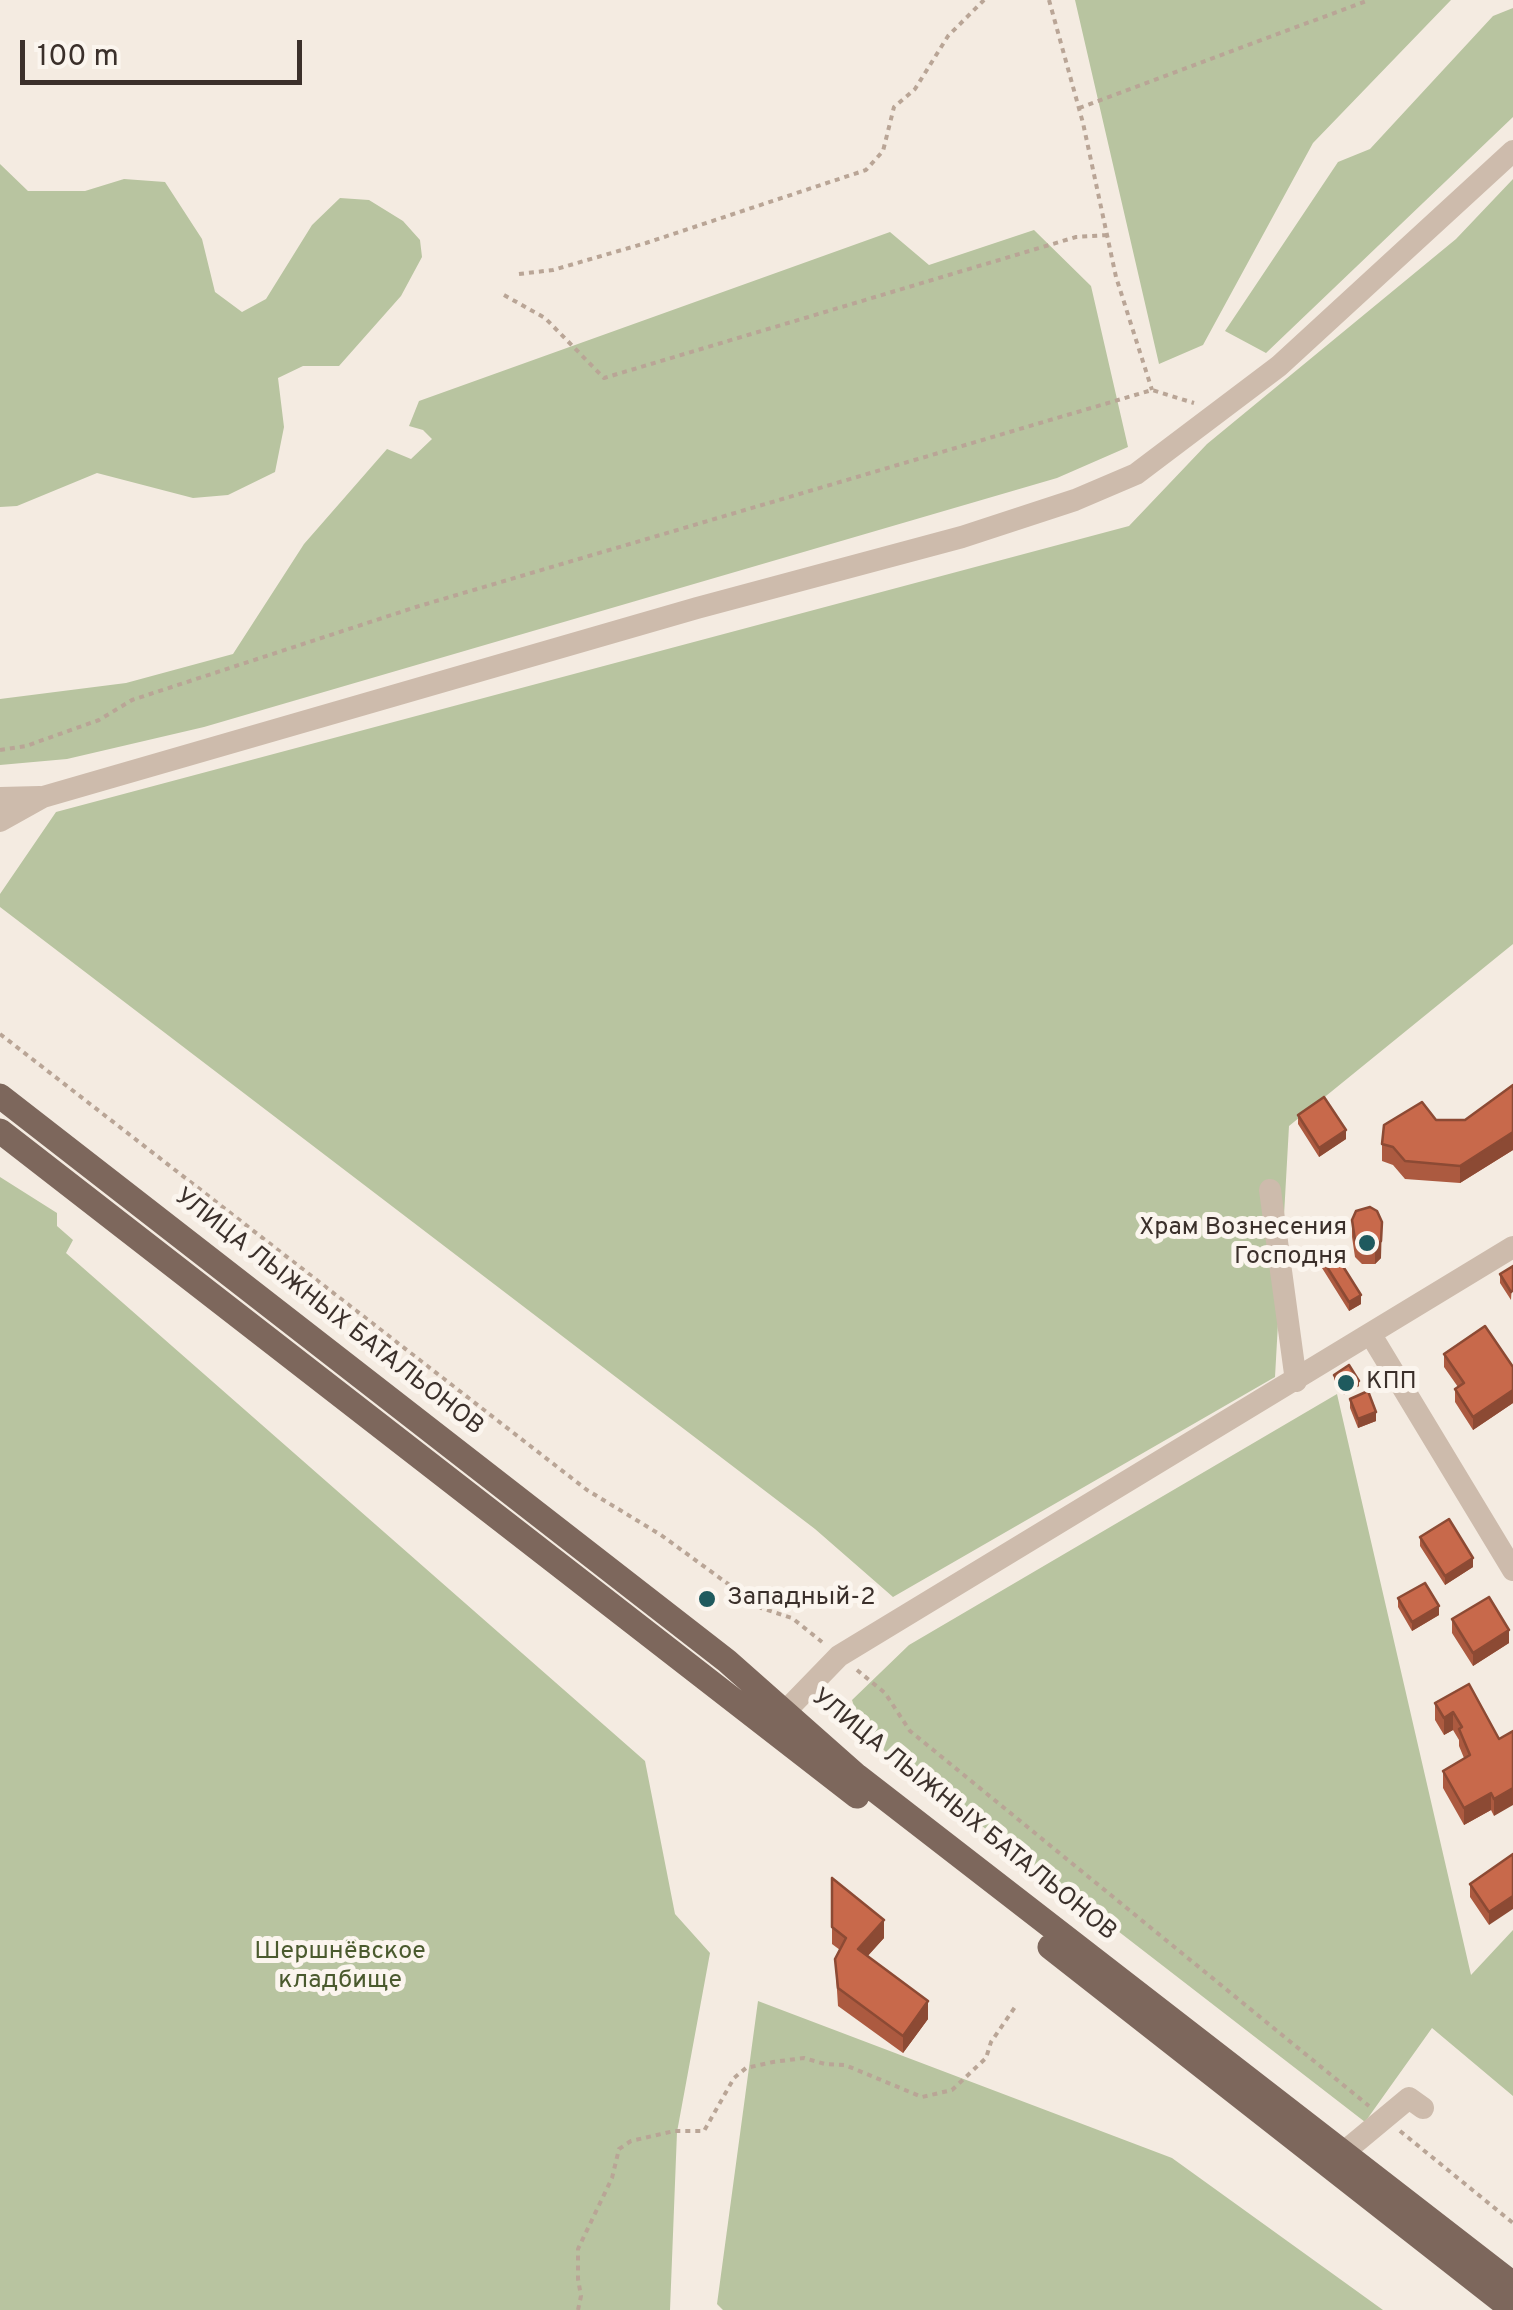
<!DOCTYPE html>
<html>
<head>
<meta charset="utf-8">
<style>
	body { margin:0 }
	#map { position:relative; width:1513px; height:2310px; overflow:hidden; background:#f4ebe1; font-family:Overpass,sans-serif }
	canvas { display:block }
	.scale { position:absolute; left:20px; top:40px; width:282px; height:45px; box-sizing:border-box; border:5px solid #3b302b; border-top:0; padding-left:12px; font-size:30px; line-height:35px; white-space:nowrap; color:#3b302b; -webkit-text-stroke:8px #fbf5ee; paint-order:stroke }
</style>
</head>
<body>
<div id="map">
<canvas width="1513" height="2310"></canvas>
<div class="scale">100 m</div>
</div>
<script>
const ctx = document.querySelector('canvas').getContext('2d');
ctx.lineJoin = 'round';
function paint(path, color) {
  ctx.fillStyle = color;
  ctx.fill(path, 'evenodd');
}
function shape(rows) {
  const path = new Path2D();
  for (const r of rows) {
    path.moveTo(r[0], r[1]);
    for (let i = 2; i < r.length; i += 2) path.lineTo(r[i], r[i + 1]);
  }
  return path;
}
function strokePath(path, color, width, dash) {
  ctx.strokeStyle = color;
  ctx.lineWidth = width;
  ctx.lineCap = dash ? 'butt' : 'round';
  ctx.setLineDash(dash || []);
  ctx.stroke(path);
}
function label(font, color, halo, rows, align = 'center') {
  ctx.font = font + ' Overpass,sans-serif';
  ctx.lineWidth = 10;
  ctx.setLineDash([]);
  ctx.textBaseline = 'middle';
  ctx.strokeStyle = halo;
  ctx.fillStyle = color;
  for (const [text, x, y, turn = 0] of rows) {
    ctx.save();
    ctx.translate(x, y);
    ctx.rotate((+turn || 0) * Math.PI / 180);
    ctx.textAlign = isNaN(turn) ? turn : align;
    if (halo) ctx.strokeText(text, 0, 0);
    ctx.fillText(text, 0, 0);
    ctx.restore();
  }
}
paint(shape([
	[1075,0,1451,0,1313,143,1203,345,1159,364],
	[1513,8,1513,117,1266,353,1225,331,1338,162,1370,149,1493,16],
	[0,164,28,191,85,191,124,179,165,182,202,239,215,292,242,312,266,299,312,225,340,198,369,200,403,221,420,240,422,257,401,296,339,366,303,366,278,378,284,427,275,472,228,495,193,498,97,473,17,506,0,507],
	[1513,179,1513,944,1289,1126,1275,1377,893,1597,815,1529,0,907,0,894,56,812,1129,526,1207,444,1456,239],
	[1034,230,1091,286,1128,447,1057,478,204,727,67,759,0,765,0,699,126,683,233,654,304,544,387,449,411,459,432,439,423,430,409,426,419,401,890,232,929,265],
	[0,1177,57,1213,57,1226,73,1240,66,1253,645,1761,675,1914,710,1953,677,2132,670,2310,0,2310],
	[1337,1394,1471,1975,1513,1930,1513,2096,1432,2028,1365,2122,863,1734,852,1700,909,1645],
	[758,2001,1172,2158,1383,2310,723,2310,717,2304]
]), '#b8c4a0');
strokePath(shape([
	[1049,0,1083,123,1116,277,1152,390],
	[1079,108,1369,0],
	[519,274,553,270,646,243,866,170,883,151,894,107,915,89,948,36,984,0],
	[504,295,545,318,604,378,1076,237,1107,235],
	[0,750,26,746,99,720,132,700,416,607,1152,390,1194,403],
	[0,1034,587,1490,661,1535,761,1608,792,1618,822,1642],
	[857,1670,885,1693,910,1731,1369,2106],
	[1400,2131,1513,2223],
	[578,2310,581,2296,578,2279,578,2249,612,2178,619,2149,631,2141,674,2131,704,2131,734,2078,746,2068,773,2062,804,2058,825,2064,845,2065,922,2097,952,2090,986,2058,991,2042,1015,2007]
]), '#b9a596', 4, [5, 5]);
strokePath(shape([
	[0,798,40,797],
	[0,821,43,797,697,608,962,537,1075,500,1136,474,1279,366,1513,151],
	[1270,1190,1296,1381],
	[1371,1335,1513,1570],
	[774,1723,839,1656,1513,1247],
	[1344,2152,1409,2098,1423,2108]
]), '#cdbbac', 22);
strokePath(shape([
	[0,1096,727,1661,857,1776,1513,2284],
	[0,1131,857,1796],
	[1050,1947,1513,2310]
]), '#7d675c', 25);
paint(shape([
	[1513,1085,1513,1150,1460,1183,1405,1179,1393,1165,1382,1161,1382,1144,1436,1120,1465,1120],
	[1298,1115,1346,1139,1319,1157,1298,1124],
	[1356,1211,1381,1258,1375,1264,1362,1264,1355,1257,1352,1237,1352,1220],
	[1322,1259,1361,1304,1349,1311,1322,1268],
	[1513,1266,1511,1300,1500,1283,1500,1274],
	[1444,1354,1513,1367,1513,1403,1473,1430,1455,1402,1455,1389,1458,1387,1444,1367],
	[1334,1375,1359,1386,1344,1395,1334,1380],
	[1350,1399,1376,1421,1358,1428,1350,1408],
	[1420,1537,1473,1567,1445,1585,1420,1546],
	[1398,1598,1439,1615,1412,1631,1398,1607],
	[1452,1619,1509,1643,1473,1666,1452,1633],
	[1435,1703,1499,1739,1494,1816,1491,1810,1464,1825,1443,1788,1443,1771,1464,1758,1459,1746,1459,1740,1453,1730,1444,1735,1435,1720],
	[1513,1854,1489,1925,1470,1897,1470,1884],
	[832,1878,884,1938,867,1956,928,2019,903,2053,838,2006,835,1959,840,1950,832,1944]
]), '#ac5a40');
paint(shape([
	[1346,1130,1346,1139,1319,1157,1319,1148],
	[1513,1132,1513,1150,1460,1183,1460,1166],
	[1382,1222,1381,1258,1375,1264,1375,1246],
	[1361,1295,1361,1304,1349,1311,1349,1302],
	[1359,1381,1359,1386,1344,1395,1344,1391],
	[1513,1390,1513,1403,1473,1430,1473,1417],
	[1376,1412,1376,1421,1358,1428,1358,1419],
	[1473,1558,1473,1567,1445,1585,1445,1576],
	[1439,1606,1439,1615,1412,1631,1412,1622],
	[1509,1630,1509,1643,1473,1666,1473,1653],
	[1453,1712,1453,1730,1444,1735,1444,1718],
	[1513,1788,1513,1805,1494,1816,1494,1799],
	[1491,1793,1491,1810,1464,1825,1464,1808],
	[1513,1896,1513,1909,1489,1925,1489,1912],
	[884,1920,884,1938,858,1967,858,1949],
	[928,2001,928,2019,903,2053,903,2036]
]), '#8c4a34');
const building = shape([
	[1513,1085,1513,1132,1460,1166,1405,1161,1393,1147,1382,1144,1384,1125,1422,1102,1436,1120,1465,1120,1513,1085],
	[1324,1097,1346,1130,1319,1148,1298,1115,1324,1097],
	[1370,1207,1377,1211,1382,1222,1381,1241,1375,1246,1362,1247,1355,1240,1352,1220,1356,1211,1370,1207],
	[1334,1252,1361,1295,1349,1302,1322,1259,1334,1252],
	[1513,1266,1513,1290,1511,1292,1500,1274,1513,1266],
	[1485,1326,1513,1367,1513,1390,1473,1417,1455,1389,1464,1383,1444,1354,1485,1326],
	[1349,1365,1359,1381,1344,1391,1334,1375,1349,1365],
	[1368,1391,1376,1412,1358,1419,1350,1399,1368,1391],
	[1449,1519,1473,1558,1445,1576,1420,1537,1449,1519],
	[1425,1583,1439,1606,1412,1622,1398,1598,1425,1583],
	[1489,1597,1509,1630,1473,1653,1452,1619,1489,1597],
	[1469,1684,1499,1739,1513,1731,1513,1788,1494,1799,1491,1793,1464,1808,1443,1771,1470,1755,1459,1729,1462,1727,1453,1712,1444,1718,1435,1703,1469,1684],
	[1513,1854,1513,1896,1489,1912,1470,1884,1513,1854],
	[832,1878,884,1920,858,1949,928,2001,903,2036,838,1988,835,1959,846,1938,832,1927,832,1878]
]);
paint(building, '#c8694b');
strokePath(building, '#8c4a34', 2.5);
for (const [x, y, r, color] of [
	[1367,1243,10,"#1f5a5e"],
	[1346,1383,10,"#1f5a5e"],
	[707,1599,10,"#1f5a5e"]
]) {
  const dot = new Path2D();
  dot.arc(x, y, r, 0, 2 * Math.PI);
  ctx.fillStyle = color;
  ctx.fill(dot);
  strokePath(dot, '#fbf5ee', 4);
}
label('25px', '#3b302b', '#fbf5ee', [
	["Храм Вознесения",1347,1229,"right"],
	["Господня",1347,1258,"right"],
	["КПП",1366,1383],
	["Западный-2",727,1599]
], 'left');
label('25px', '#3b302b', '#fbf5ee', [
	["УЛИЦА ЛЫЖНЫХ БАТАЛЬОНОВ",328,1313,38],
	["УЛИЦА ЛЫЖНЫХ БАТАЛЬОНОВ",963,1816,39]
]);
label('25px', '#4a5a2e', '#fbf5ee', [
	["Шершнёвское",340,1953],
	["кладбище",340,1982]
]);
</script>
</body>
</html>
